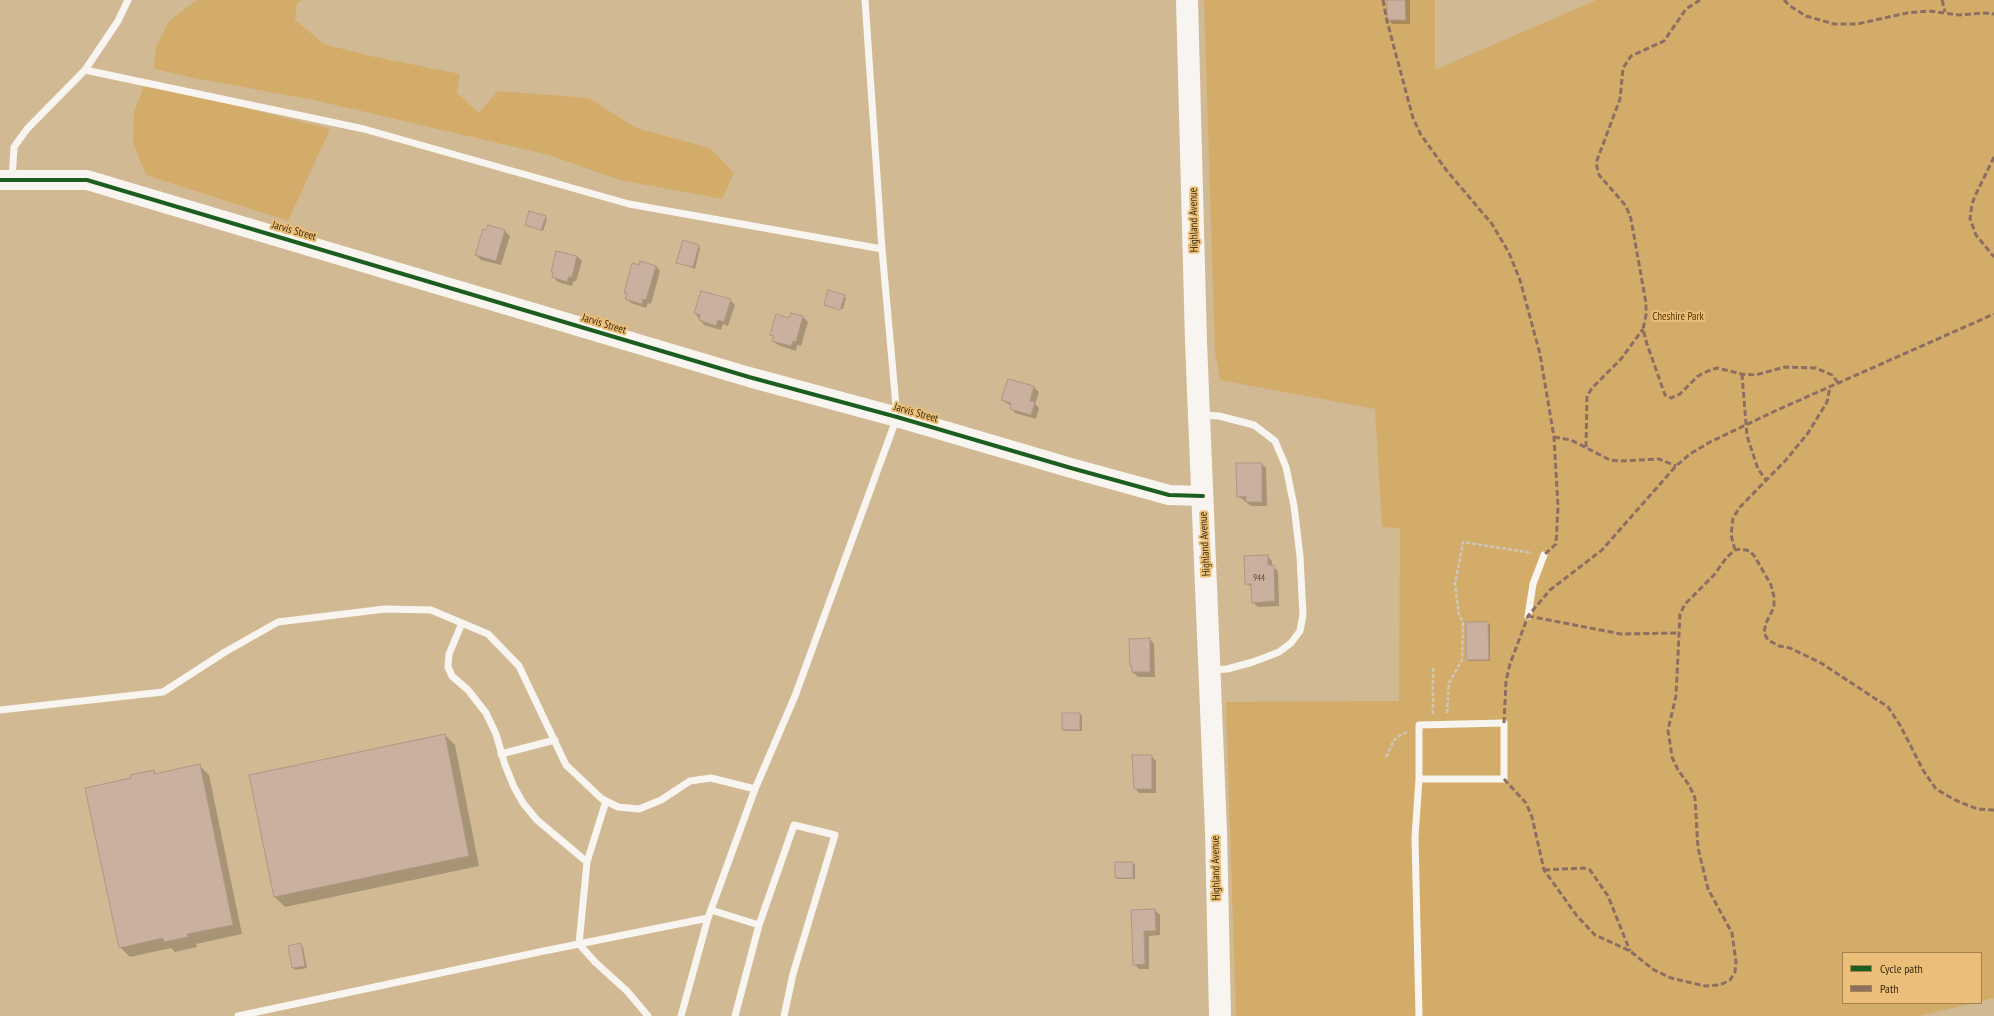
<!DOCTYPE html>
<html>
<head>
<meta charset="utf-8">
<style>
	body { margin:0 }
	#map { position:relative; width:1994px; height:1016px; overflow:hidden; background:#d1b993; font-family:"PT Sans Narrow",sans-serif }
	canvas { display:block }
	.legend { position:absolute; left:1842px; top:952px; width:140px; height:52px; box-sizing:border-box; background:#ebbf79; border:1px solid #a5844e; margin:0; padding:5px 7px; list-style:none; font-size:12px; color:#3c2b0d }
	.legend li { display:flex; align-items:center; gap:8px; height:20px }
	.legend b { width:20px; border:1px solid #a5844e }
</style>
</head>
<body>
<div id="map">
<canvas width="1994" height="1016"></canvas>
<ul class="legend">
<li><b style="height:5px;background:#1b5e20"></b>Cycle path</li>
<li><b style="height:5px;background:#8d6e63"></b>Path</li>
</ul>
</div>
<script>
const ctx = document.querySelector('canvas').getContext('2d');
ctx.lineJoin = 'round';
function paint(path, color) {
  ctx.fillStyle = color;
  ctx.fill(path, 'evenodd');
}
function shape(rows) {
  const path = new Path2D();
  for (const r of rows) {
    path.moveTo(r[0], r[1]);
    for (let i = 2; i < r.length; i += 2) path.lineTo(r[i], r[i + 1]);
  }
  return path;
}
function strokePath(path, color, width, dash) {
  ctx.strokeStyle = color;
  ctx.lineWidth = width;
  ctx.lineCap = dash ? 'butt' : 'round';
  ctx.setLineDash(dash || []);
  ctx.stroke(path);
}
function label(font, color, halo, rows, align = 'center') {
  ctx.font = font + ' "PT Sans Narrow",sans-serif';
  ctx.lineWidth = 4;
  ctx.setLineDash([]);
  ctx.textBaseline = 'middle';
  ctx.strokeStyle = halo;
  ctx.fillStyle = color;
  for (const [text, x, y, turn = 0] of rows) {
    ctx.save();
    ctx.translate(x, y);
    ctx.rotate((+turn || 0) * Math.PI / 180);
    ctx.textAlign = isNaN(turn) ? turn : align;
    if (halo) ctx.strokeText(text, 0, 0);
    ctx.fillText(text, 0, 0);
    ctx.restore();
  }
}
paint(shape([
	[197,0,303,0,297,3,295,20,324,44,370,56,460,74,457,93,479,113,498,91,589,98,636,128,710,148,734,173,722,199,620,180,549,155,314,100,194,78,154,69,156,48,169,21],
	[1204,0,1435,0,1435,70,1596,0,1994,0,1994,998,1981,1001,1981,953,1843,953,1843,1003,1974,1003,1919,1016,1236,1016,1226,702,1399,701,1400,528,1382,527,1375,409,1220,380,1215,352],
	[145,83,330,129,288,221,146,175,133,143,134,113]
]), '#d4ac69');
paint(shape([
	[1388,0,1410,0,1410,24,1393,24,1388,20],
	[545,217,547,219,543,231,526,225],
	[489,226,505,231,510,236,501,265,481,260,476,255],
	[698,246,700,248,695,269,677,262],
	[564,253,577,256,582,261,576,281,574,281,572,286,558,282,553,277,554,273,552,271],
	[656,266,660,271,651,304,648,303,646,308,631,303,626,299,627,295,625,292],
	[844,296,846,298,843,309,825,305],
	[730,300,735,305,728,326,723,324,721,330,704,325,695,313],
	[791,314,803,317,808,322,801,346,797,345,796,351,778,345,773,341,774,337,771,334,790,319],
	[1008,380,1034,387,1039,392,1035,404,1039,408,1036,419,1015,413,1011,408,1011,406,1002,400],
	[1262,464,1266,468,1267,506,1251,506,1238,496],
	[1267,556,1272,561,1272,566,1278,571,1279,606,1258,607,1253,602,1253,588,1246,583],
	[1467,623,1488,623,1490,625,1490,661,1469,661,1467,659],
	[1150,639,1154,644,1155,677,1138,677,1133,672,1131,666],
	[1080,714,1082,716,1082,731,1065,731,1063,729],
	[445,735,455,745,479,866,285,907,275,897,250,776],
	[1151,756,1156,761,1156,793,1139,793,1135,788],
	[199,765,209,775,242,934,196,944,197,947,175,952,171,948,130,957,120,947,132,779,153,771,157,774],
	[1132,863,1135,865,1135,879,1118,879,1116,877],
	[1155,910,1160,915,1160,935,1149,936,1149,969,1139,969,1134,964,1132,911],
	[301,945,303,947,307,968,295,970,293,967]
]), '#0003');
const building = shape([
	[1387,0,1405,0,1406,20,1387,20,1387,0],
	[529,211,546,216,541,230,525,225,529,211],
	[488,225,505,230,496,261,475,255,483,229,486,230,488,225],
	[683,240,699,245,693,267,676,263,683,240],
	[556,251,577,256,572,277,569,277,567,282,552,277,553,272,551,272,556,251],
	[640,261,656,266,646,300,643,299,642,304,625,299,627,293,624,293,632,263,639,265,640,261],
	[828,290,845,295,840,310,824,305,828,290],
	[701,291,731,299,724,322,718,320,716,326,699,320,700,315,694,313,701,291],
	[791,313,803,316,796,342,793,341,791,346,772,341,774,336,770,335,776,314,789,318,791,313],
	[1008,379,1034,386,1030,401,1035,402,1031,415,1010,409,1011,403,1001,400,1008,379],
	[1236,463,1262,463,1262,502,1246,502,1246,496,1237,497,1236,463],
	[1268,555,1268,565,1274,565,1275,601,1252,603,1251,584,1245,584,1244,556,1268,555],
	[1466,622,1488,622,1489,660,1466,660,1466,622],
	[1150,638,1150,672,1132,672,1132,666,1130,666,1129,639,1150,638],
	[1062,713,1080,713,1080,730,1062,730,1062,713],
	[445,734,469,856,274,897,249,775,445,734],
	[1132,755,1152,755,1152,789,1134,789,1132,755],
	[200,764,233,925,187,934,188,937,164,942,163,938,119,948,85,788,131,778,130,775,154,770,154,774,200,764],
	[1115,862,1133,862,1133,878,1115,878,1115,862],
	[1155,909,1156,931,1144,931,1145,964,1133,965,1131,910,1155,909],
	[301,943,305,966,292,968,288,946,301,943]
]);
paint(building, '#cab09f');
strokePath(building, '#b09685', 1);
strokePath(shape([
	[1447,713,1449,683,1462,660,1463,622,1459,615,1455,584,1463,542,1532,553],
	[1433,714,1433,666],
	[1386,757,1394,740,1402,734,1408,732]
]), '#cdc6ba', 2.5, [4, 2]);
strokePath(shape([
	[85,70,364,129,629,204,882,249],
	[12,180,14,147,27,129,85,70,118,21,128,0],
	[1202,415,1219,416,1254,425,1275,441,1286,467,1294,506,1300,556,1303,615,1300,631,1291,643,1279,652,1253,662,1227,669,1212,670],
	[1528,616,1533,584,1544,555],
	[462,623,449,654,448,667,452,676,468,690,486,713,496,734,505,765,514,787,523,803,537,820,587,862],
	[0,710,163,692,225,652,278,622,385,609,431,610,488,634,519,666,566,765,602,799,618,807,639,809,661,800,690,781,711,778,755,789],
	[501,754,555,740],
	[1419,779,1504,779,1504,723,1419,725,1419,779,1415,837,1419,1016],
	[606,801,587,862,579,944,595,962,627,991,648,1016],
	[711,910,759,925],
	[238,1016,544,951,708,918,755,789,795,696,897,417,882,249,865,0],
	[681,1016,708,918],
	[735,1016,759,925,794,825,835,835,793,974,784,1016]
]), '#f8f4ef', 7);
strokePath(shape([
	[0,180,87,180,749,377,897,417,1071,468,1169,495,1203,496]
]), '#f8f4ef', 20);
strokePath(shape([
	[1187,0,1196,342,1216,831,1220,1016]
]), '#f8f4ef', 22);
strokePath(shape([
	[1383,0,1387,21,1413,118,1421,135,1447,171,1492,224,1509,253,1520,280,1540,354,1554,437,1558,507,1556,544,1544,555],
	[1700,0,1686,9,1664,41,1631,56,1623,68,1620,99,1596,163,1599,175,1626,206,1631,219,1646,303,1646,315,1643,329,1647,344,1665,395,1671,398,1680,394,1698,376,1708,371,1717,368,1742,374,1756,375,1785,367,1816,368,1832,375,1839,384],
	[1784,0,1790,6,1806,16,1834,24,1857,24,1907,13,1929,11,1959,15,1984,13,1994,14],
	[1942,0,1945,12],
	[1994,157,1975,196,1972,204,1970,219,1976,235,1994,257],
	[1742,374,1747,436,1758,469,1766,480],
	[1554,437,1571,440,1610,460,1621,461,1659,459,1676,466],
	[1586,447,1587,396,1592,388,1621,359,1643,329],
	[1735,550,1731,535,1733,518,1740,507,1786,460,1808,433,1827,402,1830,387],
	[1528,616,1621,634,1678,633],
	[1504,723,1506,681,1510,664,1528,616,1550,590,1602,550,1676,466,1690,454,1710,442,1775,411,1994,314],
	[1504,779,1526,803,1532,817,1544,870,1577,916,1595,935,1630,951,1654,970,1671,978,1705,986,1720,985,1730,980,1735,972,1736,962,1732,933,1708,889,1698,848,1695,798,1689,785,1678,770,1672,757,1668,730,1676,696,1680,614,1685,604,1714,575,1727,557,1735,550,1741,549,1750,551,1755,557,1771,585,1774,597,1774,607,1766,623,1764,633,1768,640,1779,646,1790,648,1821,663,1888,707,1900,725,1923,770,1936,789,1955,800,1977,809,1994,810],
	[1544,870,1584,868,1590,870,1608,896,1630,951]
]), '#8d6e63', 3, [6, 3]);
strokePath(shape([
	[0,180,87,180,749,377,897,417,1071,468,1169,495,1203,496]
]), '#1b5e20', 4);
label('9px', '#604c32', null, [
	["944",1259,578]
]);
label('11px', '#3c2b0d', '#ebbf79', [
	["Highland Avenue",1194,220,-91],
	["Jarvis Street",294,231,16],
	["Jarvis Street",604,324,17],
	["Jarvis Street",916,413,16],
	["Highland Avenue",1205,544,-93],
	["Highland Avenue",1216,868,-91]
]);
label('11px', '#513703', '#ebbf79', [
	["Cheshire Park",1678,317]
]);
</script>
</body>
</html>
